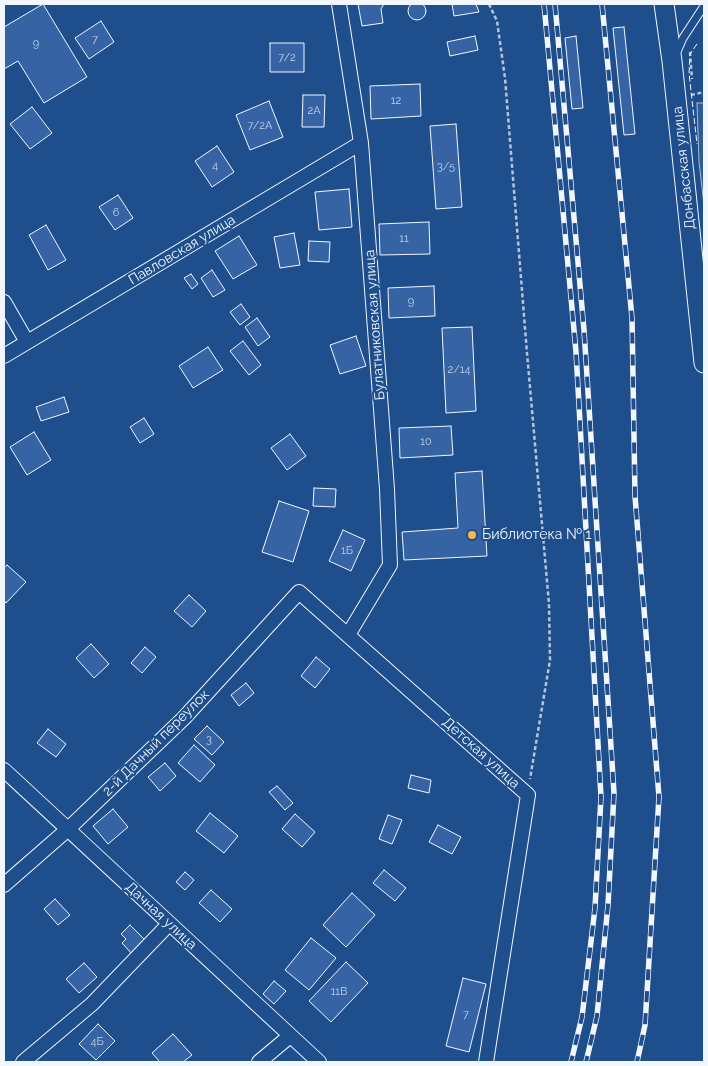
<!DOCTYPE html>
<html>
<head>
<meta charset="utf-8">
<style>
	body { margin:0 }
	#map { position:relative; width:708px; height:1066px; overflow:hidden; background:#1f4e8c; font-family:Raleway,sans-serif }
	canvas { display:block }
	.frame { position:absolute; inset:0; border:5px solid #f2f6ff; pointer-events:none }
</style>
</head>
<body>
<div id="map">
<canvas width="708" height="1066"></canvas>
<div class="frame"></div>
</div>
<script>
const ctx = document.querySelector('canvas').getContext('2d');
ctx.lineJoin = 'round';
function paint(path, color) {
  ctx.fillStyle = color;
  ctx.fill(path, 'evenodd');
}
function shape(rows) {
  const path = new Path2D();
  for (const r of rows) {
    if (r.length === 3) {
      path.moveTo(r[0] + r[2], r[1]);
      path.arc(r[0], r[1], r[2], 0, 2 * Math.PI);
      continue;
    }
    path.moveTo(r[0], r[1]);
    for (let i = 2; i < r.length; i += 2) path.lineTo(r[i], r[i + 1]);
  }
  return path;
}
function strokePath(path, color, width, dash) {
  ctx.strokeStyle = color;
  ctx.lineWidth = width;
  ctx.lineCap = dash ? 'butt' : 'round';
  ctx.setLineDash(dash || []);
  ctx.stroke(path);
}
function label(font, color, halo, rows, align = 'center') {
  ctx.font = font + ' Raleway,sans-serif';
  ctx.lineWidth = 4;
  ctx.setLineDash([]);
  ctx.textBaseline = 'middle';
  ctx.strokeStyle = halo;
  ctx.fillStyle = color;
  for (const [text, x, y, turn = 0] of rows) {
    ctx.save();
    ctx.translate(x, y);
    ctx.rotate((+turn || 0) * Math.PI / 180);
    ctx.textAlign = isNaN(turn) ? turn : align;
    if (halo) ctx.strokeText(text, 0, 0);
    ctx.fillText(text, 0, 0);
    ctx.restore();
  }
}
const built = shape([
	[697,103,704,103,704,205,699,162,697,103]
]);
paint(built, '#305b95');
strokePath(built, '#a8bbd7', 1);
const building = shape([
	[417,11,9],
	[43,4,87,77,44,103,18,61,4,69,4,27,43,4],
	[358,4,384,4,381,9,383,23,362,26,358,4],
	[452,4,476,4,479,12,454,16,452,4],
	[101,21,114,42,89,59,75,38,101,21],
	[624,27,635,134,624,135,613,28,624,27],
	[475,36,478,50,450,56,447,42,475,36],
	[576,36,583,108,572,109,565,38,576,36],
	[270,43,304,43,304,72,270,72,270,43],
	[420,84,421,116,371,119,370,86,420,84],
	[303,95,325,95,324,127,302,127,303,95],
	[269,101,283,137,250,150,236,115,269,101],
	[32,107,52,133,30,149,10,124,32,107],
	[456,124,462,207,436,209,430,126,456,124],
	[217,146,234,172,212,187,195,161,217,146],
	[349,189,352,227,319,230,315,192,349,189],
	[118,195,133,218,115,230,99,207,118,195],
	[429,222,430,254,380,255,379,224,429,222],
	[46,225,66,260,48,270,29,235,46,225],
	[294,233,300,265,280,268,274,237,294,233],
	[239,236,257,265,233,279,215,251,239,236],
	[309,241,330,242,329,262,308,261,309,241],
	[212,270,225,290,213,297,201,278,212,270],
	[191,274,198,284,192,289,184,278,191,274],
	[434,286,435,316,389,318,388,288,434,286],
	[241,304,250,317,240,325,230,312,241,304],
	[257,318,270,337,258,346,245,327,257,318],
	[472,327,476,411,446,413,442,328,472,327],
	[356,336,366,366,340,374,330,345,356,336],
	[243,341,261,365,249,375,230,351,243,341],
	[208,347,223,370,193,388,179,366,208,347],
	[64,397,69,412,41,421,36,407,64,397],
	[144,418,154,434,140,443,130,427,144,418],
	[451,426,453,455,400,458,399,428,451,426],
	[34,432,51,460,27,475,10,447,34,432],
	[290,434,306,456,287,470,271,448,290,434],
	[482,471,487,556,404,560,402,532,458,528,455,473,482,471],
	[314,488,336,489,335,507,313,506,314,488],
	[279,501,309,511,293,562,262,552,279,501],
	[343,530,365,540,351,571,329,561,343,530],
	[7,565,26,582,6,603,4,600,4,568,7,565],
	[189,595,206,611,192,627,174,611,189,595],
	[91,644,109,664,94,678,76,658,91,644],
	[145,647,156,657,142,673,131,663,145,647],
	[316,657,330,669,315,688,301,676,316,657],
	[246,683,254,693,239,706,231,695,246,683],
	[207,726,224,742,212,755,194,739,207,726],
	[48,729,66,744,56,757,37,743,48,729],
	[194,745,215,765,200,782,178,763,194,745],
	[165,763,176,776,160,791,148,777,165,763],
	[411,775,431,780,429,793,408,788,411,775],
	[277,786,293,803,285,810,269,792,277,786],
	[113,809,128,827,108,844,93,826,113,809],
	[210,813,238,836,224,853,196,831,210,813],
	[295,814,315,832,302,847,282,829,295,814],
	[388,815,402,820,392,844,379,839,388,815],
	[438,825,461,837,452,854,429,842,438,825],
	[384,870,406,888,395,901,373,883,384,870],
	[185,872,194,880,185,890,176,882,185,872],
	[211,890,232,909,220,922,199,903,211,890],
	[352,893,375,915,346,947,323,925,352,893],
	[55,899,70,915,58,925,44,909,55,899],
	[130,925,146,941,132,954,122,943,126,939,121,934,130,925],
	[311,938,336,958,309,990,285,970,311,938],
	[346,962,368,983,331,1022,309,1001,346,962],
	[84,963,97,977,79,993,66,979,84,963],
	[463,978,486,984,469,1052,446,1046,463,978],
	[274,981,286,991,274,1004,263,994,274,981],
	[98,1024,115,1041,96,1060,79,1044,98,1024],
	[173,1034,192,1055,183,1062,160,1062,152,1053,173,1034]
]);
paint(building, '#3563a3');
strokePath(building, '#f2f6ff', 1);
const lane = shape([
	[676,54,683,38,704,6]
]);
const street = shape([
	[339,4,361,143,387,489,390,565,348,635],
	[4,302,27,342],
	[4,356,361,143],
	[4,770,319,1062],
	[4,885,67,830,184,718,299,592,528,795,486,1062],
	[23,1062,92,1004,169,924],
	[259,1062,290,1036]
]);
const secondary = shape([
	[664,4,672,61,704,363]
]);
strokePath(lane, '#f2f6ff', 9);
strokePath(street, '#f2f6ff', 16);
strokePath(secondary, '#f2f6ff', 21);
strokePath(shape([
	[489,4,497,21,505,78,527,353,549,604,550,660,530,779],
	[690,52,692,79],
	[691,95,704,92]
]), '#b3c4dc', 2.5, [4, 2.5]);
strokePath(lane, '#1f4e8c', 7);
strokePath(street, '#1f4e8c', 14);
strokePath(secondary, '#1f4e8c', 19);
const rail = shape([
	[544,4,576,352,601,797,595,908,582,1017,571,1062],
	[555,4,584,330,614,793,608,905,597,1016,586,1062],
	[602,4,632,318,635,496,659,797,645,1025,637,1062]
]);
strokePath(rail, '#f2f6ff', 5.5);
strokePath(rail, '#1f4e8c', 4, [11]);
strokePath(shape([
	[697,44,690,54,689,73,697,144]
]), '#f2f6ff', 1, [6, 2.5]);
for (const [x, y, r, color] of [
	[472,535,5,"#ffb74d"]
]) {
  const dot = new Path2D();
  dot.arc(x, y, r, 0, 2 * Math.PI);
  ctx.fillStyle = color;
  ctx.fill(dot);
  strokePath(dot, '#1f4e8c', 2);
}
label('11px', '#c3d1e8', null, [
	["7",95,40],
	["9",36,44],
	["7/2",287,58],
	["12",396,101],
	["2А",314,111],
	["7/2А",260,126],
	["4",215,166],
	["3/5",446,167],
	["6",116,213],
	["11",404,239],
	["9",411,302],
	["2/14",459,370],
	["10",426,442],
	["1Б",347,551],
	["3",209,740],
	["11В",339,992],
	["7",466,1015],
	["4Б",97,1042]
]);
label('14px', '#f2f6ff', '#1f4e8c', [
	["Донбасская улица",684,168,-96],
	["Павловская улица",182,250,-31],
	["Булатниковская улица",375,325,-94],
	["2-й Дачный переулок",156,743,-45],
	["Детская улица",481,753,42],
	["Дачная улица",161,916,43]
]);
label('14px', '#f2f6ff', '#1f4e8c', [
	["Библиотека № 1",482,535]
], 'left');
</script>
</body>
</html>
